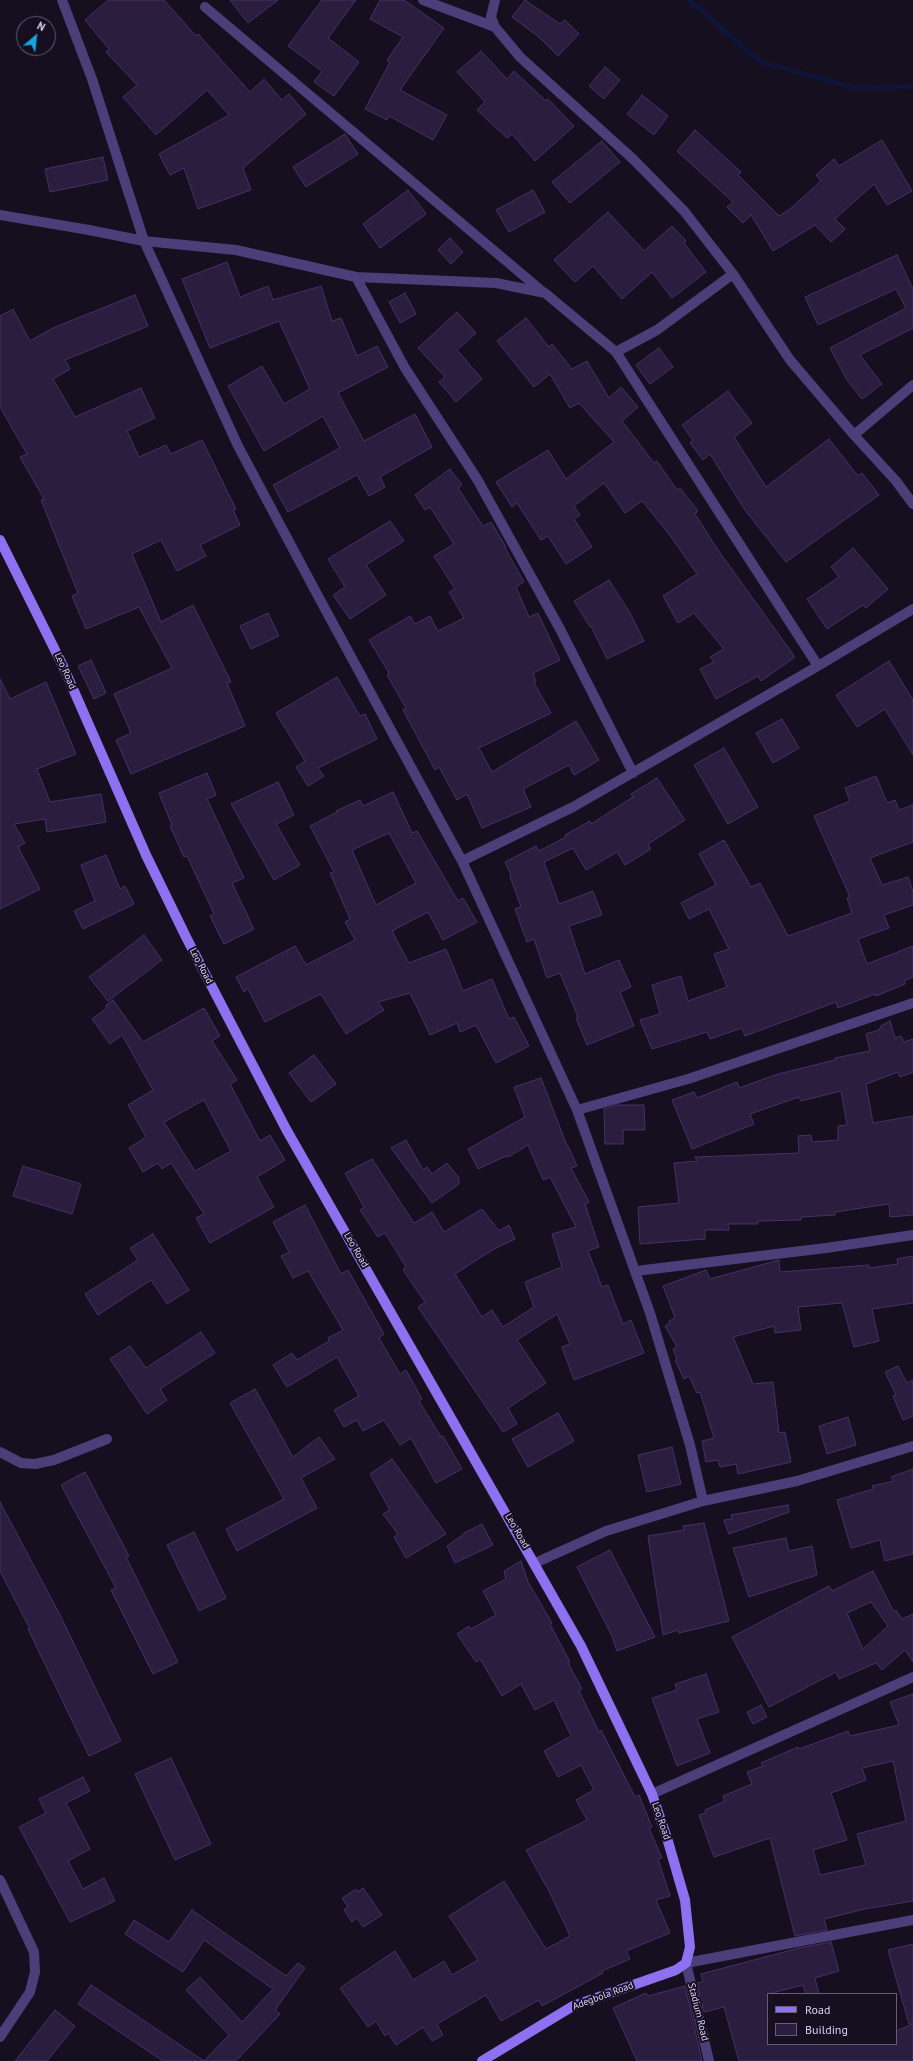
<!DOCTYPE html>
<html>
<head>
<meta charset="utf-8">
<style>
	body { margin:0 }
	#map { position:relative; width:913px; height:2061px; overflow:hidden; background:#150f1f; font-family:"PT Sans",sans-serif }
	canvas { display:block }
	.legend { position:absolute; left:767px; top:1993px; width:130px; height:52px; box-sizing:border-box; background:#150f1f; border:1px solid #655d77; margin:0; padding:5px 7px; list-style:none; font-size:12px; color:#ded1fa }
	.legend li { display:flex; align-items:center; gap:8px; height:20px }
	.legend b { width:20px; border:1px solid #655d77 }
	.north { position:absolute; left:16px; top:16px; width:40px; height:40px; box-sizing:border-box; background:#150f1f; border:1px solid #655d77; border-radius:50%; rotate:28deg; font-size:11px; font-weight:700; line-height:16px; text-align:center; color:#ded1fa }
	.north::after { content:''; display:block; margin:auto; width:14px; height:18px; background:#16a5e1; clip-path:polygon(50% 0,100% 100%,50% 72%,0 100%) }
</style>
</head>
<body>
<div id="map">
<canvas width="913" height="2061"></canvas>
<ul class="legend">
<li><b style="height:5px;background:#8e71f1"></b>Road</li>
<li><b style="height:11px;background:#2a1d3e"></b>Building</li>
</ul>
<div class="north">N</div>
</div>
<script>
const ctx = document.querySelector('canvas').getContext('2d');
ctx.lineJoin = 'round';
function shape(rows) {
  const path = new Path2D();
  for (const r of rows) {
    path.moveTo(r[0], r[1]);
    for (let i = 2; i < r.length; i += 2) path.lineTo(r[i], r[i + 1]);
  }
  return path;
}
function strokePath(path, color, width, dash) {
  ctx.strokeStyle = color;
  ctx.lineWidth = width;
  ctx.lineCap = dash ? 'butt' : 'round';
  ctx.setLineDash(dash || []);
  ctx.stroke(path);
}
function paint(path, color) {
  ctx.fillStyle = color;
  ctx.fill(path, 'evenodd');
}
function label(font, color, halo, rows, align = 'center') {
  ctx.font = font + ' "PT Sans",sans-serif';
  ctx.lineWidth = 4;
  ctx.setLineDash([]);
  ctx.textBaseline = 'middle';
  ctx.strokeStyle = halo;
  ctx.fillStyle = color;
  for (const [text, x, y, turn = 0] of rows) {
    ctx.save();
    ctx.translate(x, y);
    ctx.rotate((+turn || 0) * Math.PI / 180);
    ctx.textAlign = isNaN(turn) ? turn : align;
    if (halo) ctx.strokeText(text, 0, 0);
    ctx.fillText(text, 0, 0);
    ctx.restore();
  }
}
strokePath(shape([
	[689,0,761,62,859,89,913,86]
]), '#0e1539', 5);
const building = shape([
	[108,0,164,0,196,36,198,34,250,92,264,79,282,100,289,94,306,114,243,168,251,190,198,209,184,168,170,175,159,154,229,115,207,90,156,135,123,97,137,85,106,52,109,49,85,20,108,0],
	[230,0,278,0,248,23,230,0],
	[322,0,356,0,328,38,359,62,334,96,314,82,322,71,288,46,322,0],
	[380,0,404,0,444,28,400,90,447,115,433,140,389,116,387,120,365,109,390,62,387,60,403,37,370,19,380,0],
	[525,0,560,24,565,20,579,34,558,56,539,37,512,17,525,0],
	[481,51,507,79,514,71,546,101,548,99,574,126,535,161,512,134,507,138,477,110,485,102,457,72,481,51],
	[605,67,620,80,604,99,589,86,605,67],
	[642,95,668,116,654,135,627,114,642,95],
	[695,130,741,172,738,175,779,216,790,209,821,181,816,175,834,159,839,166,882,140,912,191,887,205,874,184,835,219,845,229,831,242,815,225,773,251,751,215,743,223,727,207,733,202,677,151,695,130],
	[345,134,358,154,306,187,293,167,345,134],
	[602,141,620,162,570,203,552,182,602,141],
	[103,157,108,180,50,192,45,169,103,157],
	[408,190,426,214,380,248,363,224,408,190],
	[533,190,545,212,509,232,496,210,533,190],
	[608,212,644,251,672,226,686,241,684,243,706,272,672,298,652,272,622,299,593,266,575,282,554,260,608,212],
	[450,238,463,252,451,264,438,250,450,238],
	[897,255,913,289,913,328,860,355,882,384,862,399,847,380,830,348,906,308,896,289,818,325,805,297,897,255],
	[227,262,240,297,268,286,273,300,321,286,332,321,341,318,357,356,377,346,388,367,338,393,364,441,415,414,432,447,380,477,385,487,369,496,357,475,288,512,273,485,340,448,323,416,264,451,228,386,262,366,284,404,310,389,279,321,210,348,182,279,227,262],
	[405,293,416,314,400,323,389,302,405,293],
	[135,295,148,326,65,360,70,369,53,379,75,417,141,388,155,418,127,431,139,457,166,445,171,454,202,440,236,509,233,510,240,525,200,545,206,556,177,571,161,540,132,554,161,622,193,605,231,682,227,683,245,726,131,774,116,740,131,733,114,694,172,668,139,607,86,629,72,596,78,593,41,500,44,499,20,457,27,454,0,407,0,316,13,309,30,341,53,328,135,295],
	[457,312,476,333,457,350,482,379,456,402,439,382,445,377,418,348,457,312],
	[526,318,549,347,552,344,572,369,587,361,609,398,621,387,638,407,622,421,654,463,657,461,677,490,680,488,698,511,695,514,718,550,795,657,761,681,758,676,716,699,700,669,714,662,710,657,724,649,694,613,678,623,663,596,697,574,669,534,642,501,625,513,604,483,574,506,580,515,574,519,592,547,566,564,548,536,541,540,517,503,512,507,496,482,548,450,566,479,614,442,579,403,570,408,550,374,534,387,497,341,526,318],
	[659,348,673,367,650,384,636,365,659,348],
	[728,391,752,423,734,437,766,487,829,439,858,476,862,473,879,495,786,562,745,510,710,454,703,460,690,443,693,440,682,425,728,391],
	[450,469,462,485,458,488,483,526,491,522,506,547,505,548,524,582,516,587,529,617,538,613,560,660,533,673,536,682,534,683,551,713,479,748,492,772,576,721,599,760,574,775,569,765,523,789,531,807,482,828,467,794,457,800,439,767,435,770,403,710,406,708,387,675,389,673,369,640,410,616,415,624,430,616,438,631,464,618,449,592,455,589,434,556,454,544,430,507,425,510,415,495,450,469],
	[390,521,404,541,366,565,386,595,350,619,333,595,345,587,328,559,390,521],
	[853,548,888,589,866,608,863,605,827,629,807,599,839,577,831,567,853,548],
	[609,580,630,613,644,641,607,659,591,626,590,627,574,601,609,580],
	[268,613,279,636,251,649,240,626,268,613],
	[91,660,106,693,94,699,78,666,91,660],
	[889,661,913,700,913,755,885,709,857,727,836,695,889,661],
	[337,677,360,716,365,714,377,739,318,768,324,776,308,786,296,767,305,761,276,713,337,677],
	[0,679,10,699,46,682,76,754,37,769,50,802,101,794,106,822,47,832,45,819,14,824,25,843,18,847,40,889,0,909,0,679],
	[782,719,799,748,773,763,756,733,782,719],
	[724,748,758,807,728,824,694,765,724,748],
	[207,773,216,795,207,799,244,878,232,883,254,929,224,944,210,916,214,914,187,856,184,857,170,826,172,825,159,793,207,773],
	[876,776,887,803,895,800,899,810,913,805,913,842,870,858,882,885,908,877,913,892,913,905,884,915,889,928,858,939,867,964,913,946,913,977,904,981,905,984,876,996,875,994,838,1008,836,1002,745,1036,742,1028,710,1039,707,1032,652,1049,640,1020,660,1014,652,985,681,976,688,1001,727,987,714,954,729,949,709,909,689,919,681,903,716,885,699,854,724,840,751,887,760,883,788,936,852,913,847,898,850,897,814,816,850,801,845,788,876,776],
	[657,778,685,820,648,844,651,849,625,865,617,852,586,870,573,848,544,862,559,904,593,891,602,915,569,926,585,974,619,960,631,987,620,992,634,1026,587,1045,576,1018,578,1017,560,973,547,978,534,939,527,942,515,909,521,907,510,876,511,875,505,862,536,846,539,851,566,837,565,835,590,821,591,824,633,797,631,794,657,778],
	[278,782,294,815,276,824,300,865,274,880,231,804,278,782],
	[393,792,412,833,417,831,458,901,463,898,477,922,443,940,428,912,392,931,409,963,446,949,463,991,492,979,509,1019,514,1017,529,1046,496,1063,476,1025,460,1032,457,1023,430,1035,410,993,378,1002,384,1010,346,1034,321,994,265,1022,248,989,244,992,236,977,295,946,306,965,355,940,345,922,350,919,330,873,334,872,310,826,337,812,336,811,360,800,363,806,393,792],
	[389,833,416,883,376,905,352,850,389,833],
	[106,855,120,889,125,886,134,904,83,929,74,911,95,901,81,865,106,855],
	[144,935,162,960,108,1001,89,977,144,935],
	[113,1000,143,1042,204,1008,220,1036,212,1041,237,1080,230,1084,260,1141,270,1135,285,1160,257,1177,274,1207,210,1243,196,1218,204,1214,171,1163,162,1169,158,1163,143,1172,129,1148,146,1137,128,1105,153,1090,122,1035,110,1044,92,1019,107,1008,106,1005,113,1000],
	[204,1100,231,1151,195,1171,164,1122,204,1100],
	[890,1021,895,1038,901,1036,904,1042,913,1039,913,1072,900,1077,898,1072,866,1084,873,1123,913,1116,913,1215,890,1217,889,1204,835,1212,835,1215,801,1217,801,1220,758,1221,758,1224,728,1224,729,1230,705,1230,705,1239,640,1244,638,1207,679,1203,674,1163,697,1161,695,1157,799,1153,798,1136,811,1135,812,1142,838,1140,838,1126,847,1125,841,1091,801,1101,799,1097,750,1114,754,1124,692,1149,672,1100,694,1092,697,1098,737,1082,739,1088,778,1074,835,1060,835,1058,870,1051,866,1034,879,1030,881,1026,890,1021],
	[314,1055,336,1084,311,1102,289,1073,314,1055],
	[541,1078,567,1146,568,1146,577,1166,571,1168,589,1202,585,1204,599,1247,588,1251,602,1287,608,1285,623,1324,631,1320,644,1353,574,1380,562,1347,570,1344,557,1314,517,1340,546,1383,508,1408,517,1424,503,1432,418,1307,425,1302,403,1270,406,1267,385,1233,378,1237,360,1210,364,1207,345,1173,372,1159,414,1223,432,1212,444,1232,482,1209,499,1231,509,1225,515,1239,494,1249,455,1274,482,1317,492,1310,503,1327,534,1307,525,1282,562,1267,552,1234,576,1227,550,1177,543,1180,528,1145,508,1157,506,1156,478,1169,468,1149,525,1117,514,1087,541,1078],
	[617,1105,644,1105,645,1130,623,1130,623,1144,605,1144,604,1109,617,1105],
	[406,1140,423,1170,427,1167,432,1174,447,1163,459,1178,459,1184,432,1203,391,1148,406,1140],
	[23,1166,81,1184,72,1214,13,1196,23,1166],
	[305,1205,341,1274,348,1270,384,1334,379,1338,400,1374,406,1370,422,1399,419,1401,441,1437,443,1436,462,1469,436,1483,411,1438,400,1445,384,1420,363,1431,357,1420,344,1427,334,1410,359,1396,337,1357,287,1387,273,1365,292,1353,297,1360,329,1341,328,1338,343,1330,308,1271,293,1278,281,1256,289,1252,273,1222,305,1205],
	[153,1234,189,1290,167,1304,151,1280,98,1315,85,1294,138,1260,130,1248,153,1234],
	[913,1256,913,1303,872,1309,879,1341,854,1347,842,1303,798,1307,801,1330,775,1333,774,1326,733,1337,753,1384,773,1382,779,1433,785,1432,791,1462,738,1474,736,1464,720,1467,718,1460,706,1462,702,1441,714,1438,700,1392,697,1393,689,1376,684,1379,675,1360,677,1359,673,1349,677,1347,665,1326,670,1323,669,1321,675,1318,663,1286,706,1270,710,1279,779,1260,780,1272,869,1265,869,1268,898,1264,897,1259,913,1256],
	[201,1332,215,1353,160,1389,167,1400,147,1414,110,1359,130,1346,146,1368,201,1332],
	[898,1366,907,1383,913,1380,913,1416,903,1420,893,1396,896,1395,885,1372,898,1366],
	[255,1389,293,1457,319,1437,335,1459,301,1478,317,1508,237,1551,226,1529,284,1499,230,1403,255,1389],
	[558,1413,574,1441,528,1467,512,1439,558,1413],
	[848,1417,856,1445,827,1454,819,1426,848,1417],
	[672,1447,681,1484,647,1492,638,1455,672,1447],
	[392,1459,446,1534,406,1558,394,1537,398,1534,383,1514,390,1510,370,1474,392,1459],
	[913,1469,913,1554,885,1561,880,1540,851,1548,837,1500,873,1489,872,1486,894,1481,891,1477,913,1469],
	[85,1472,129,1556,126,1557,178,1662,153,1674,111,1590,116,1588,61,1485,85,1472],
	[0,1502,60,1615,121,1741,89,1756,28,1629,30,1629,0,1571,0,1502],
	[788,1505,789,1512,729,1534,724,1520,732,1519,731,1515,788,1505],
	[704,1523,729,1621,679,1633,678,1630,663,1635,648,1536,684,1530,683,1526,704,1523],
	[482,1524,493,1545,455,1563,447,1546,464,1534,464,1533,482,1524],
	[194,1532,226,1598,199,1611,167,1545,194,1532],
	[786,1538,789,1551,812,1546,817,1575,749,1597,733,1548,786,1538],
	[610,1550,655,1637,617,1651,612,1636,577,1567,610,1550],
	[521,1561,528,1582,552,1623,550,1624,570,1662,568,1663,582,1689,579,1691,599,1732,601,1730,635,1797,639,1795,652,1827,649,1828,662,1858,658,1859,670,1896,656,1900,670,1933,626,1951,630,1959,602,1971,603,1973,542,2006,539,2000,501,2021,486,1995,437,2024,443,2035,432,2041,423,2027,396,2045,388,2033,385,2036,376,2021,368,2027,340,1988,395,1951,413,1980,444,1961,452,1975,478,1960,449,1916,504,1881,546,1949,570,1936,550,1893,526,1850,587,1820,576,1800,594,1790,581,1765,558,1777,544,1751,571,1736,554,1700,535,1710,521,1684,502,1696,480,1659,476,1662,457,1634,469,1626,471,1629,496,1615,483,1591,506,1579,504,1571,521,1561],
	[873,1571,894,1612,896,1610,902,1619,913,1614,913,1662,905,1650,882,1670,876,1663,839,1679,836,1672,769,1707,732,1637,829,1586,832,1591,873,1571],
	[871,1602,888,1626,863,1649,847,1613,871,1602],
	[706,1674,719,1712,697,1719,710,1753,677,1766,652,1698,677,1690,675,1684,706,1674],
	[913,1694,913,1901,865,1909,824,1919,827,1930,795,1936,770,1838,714,1857,699,1815,706,1813,705,1810,725,1801,723,1796,752,1784,747,1772,763,1766,761,1763,798,1747,799,1749,848,1731,850,1736,899,1725,890,1702,913,1694],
	[893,1761,906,1821,857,1834,866,1865,820,1875,813,1850,847,1840,831,1793,866,1780,862,1768,893,1761],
	[761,1705,767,1717,753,1724,747,1712,761,1705],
	[171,1758,211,1844,175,1860,135,1774,171,1758],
	[83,1777,90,1791,66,1803,90,1849,68,1861,83,1889,104,1878,115,1901,70,1922,19,1827,46,1813,39,1799,83,1777],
	[363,1888,382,1915,363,1927,357,1918,352,1922,344,1910,348,1907,342,1898,356,1889,358,1892,363,1888],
	[192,1910,286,1976,298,1963,305,1968,275,2010,280,2014,236,2061,204,2061,229,2035,186,1990,200,1977,242,2022,273,1989,204,1940,183,1972,125,1934,134,1920,169,1942,192,1910],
	[831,1942,839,1971,815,1978,819,1994,806,1994,803,1985,768,1994,768,2044,896,2044,896,2031,913,2024,913,2061,739,2061,724,2007,704,2012,697,1983,703,1982,701,1974,799,1948,831,1942],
	[913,1944,913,2024,909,2024,888,1950,913,1944],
	[91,1985,204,2061,163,2061,78,2004,91,1985],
	[685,1986,702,2061,637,2061,613,2008,646,1993,648,1996,685,1986],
	[55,2010,75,2026,47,2061,15,2061,55,2010]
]);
paint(building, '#2a1d3e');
strokePath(building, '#463168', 1);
strokePath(shape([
	[62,0,92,79,144,241,238,446,318,596,462,861,577,1110,650,1313,690,1445,703,1501],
	[423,0,495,27],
	[495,0,491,17,495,27,520,57,633,159,684,211,733,274,790,360,854,435,896,481,913,504],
	[205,7,543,292],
	[0,215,89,230,144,241,236,250,356,277,496,283,545,293,616,352,657,330,733,274],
	[356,277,405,368,477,479,560,629,633,773],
	[616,352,818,666],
	[854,435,913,385],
	[462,861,573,807,818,666,913,609],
	[577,1110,688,1079,913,1003],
	[636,1271,826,1248,913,1235],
	[0,1452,21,1463,35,1464,54,1460,107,1439],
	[535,1563,606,1531,703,1501,797,1481,913,1446],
	[652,1794,913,1677],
	[0,1880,34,1952,35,1972,30,1992,0,2037],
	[709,2061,686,1963,913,1920]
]), '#4c3e79', 10);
strokePath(shape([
	[0,540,63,666,146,855,186,937,286,1129,581,1646,652,1794,667,1838,685,1900,690,1947,686,1963,676,1970,573,2006,482,2061]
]), '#8e71f1', 10);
label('10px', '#ded1fa', '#150f1f', [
	["Leo Road",65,671,66],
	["Leo Road",201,966,62],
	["Leo Road",356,1250,60],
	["Leo Road",517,1531,60],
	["Leo Road",661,1821,71],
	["Adegbola Road",603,1996,-20],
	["Stadium Road",698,2012,76]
]);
</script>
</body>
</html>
